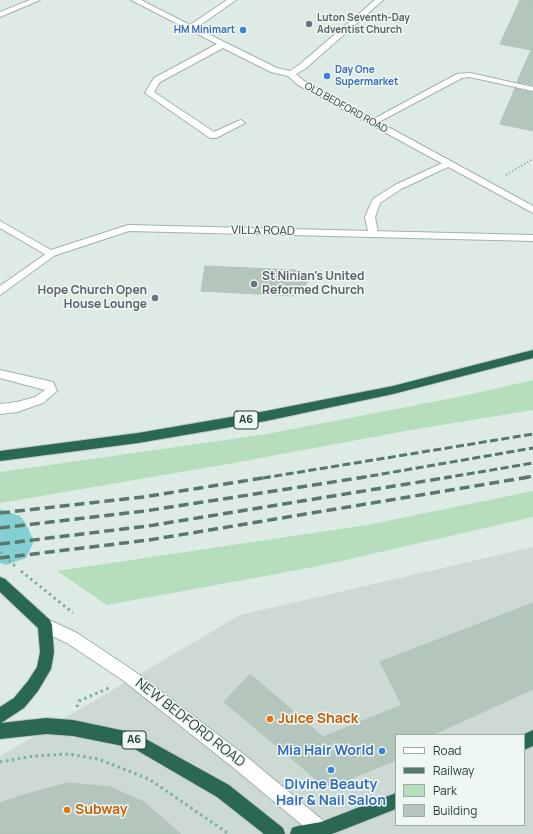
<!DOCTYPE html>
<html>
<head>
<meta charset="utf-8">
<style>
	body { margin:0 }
	#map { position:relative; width:533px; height:834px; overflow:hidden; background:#deebe4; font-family:Manrope,sans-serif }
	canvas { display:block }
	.legend { position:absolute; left:395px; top:734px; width:130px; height:92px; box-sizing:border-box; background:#eff7f2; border:1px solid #9caca4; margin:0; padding:5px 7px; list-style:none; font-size:12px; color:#1f3b30 }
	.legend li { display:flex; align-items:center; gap:8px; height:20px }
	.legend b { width:20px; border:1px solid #9caca4 }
</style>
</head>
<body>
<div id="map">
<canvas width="533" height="834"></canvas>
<ul class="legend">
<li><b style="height:5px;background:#fff"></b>Road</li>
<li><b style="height:5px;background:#59776c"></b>Railway</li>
<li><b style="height:11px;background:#b6ddbc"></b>Park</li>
<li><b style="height:11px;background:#b4c5bc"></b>Building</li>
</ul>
</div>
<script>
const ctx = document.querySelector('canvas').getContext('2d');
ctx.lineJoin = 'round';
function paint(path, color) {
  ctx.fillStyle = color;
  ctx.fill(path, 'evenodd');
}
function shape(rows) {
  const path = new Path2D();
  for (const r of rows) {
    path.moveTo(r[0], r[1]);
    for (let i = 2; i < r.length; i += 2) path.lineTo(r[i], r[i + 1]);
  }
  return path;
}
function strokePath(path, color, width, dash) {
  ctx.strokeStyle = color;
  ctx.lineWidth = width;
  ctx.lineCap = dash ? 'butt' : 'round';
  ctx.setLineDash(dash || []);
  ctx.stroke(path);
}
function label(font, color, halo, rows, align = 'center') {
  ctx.font = font + ' Manrope,sans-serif';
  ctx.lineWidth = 3;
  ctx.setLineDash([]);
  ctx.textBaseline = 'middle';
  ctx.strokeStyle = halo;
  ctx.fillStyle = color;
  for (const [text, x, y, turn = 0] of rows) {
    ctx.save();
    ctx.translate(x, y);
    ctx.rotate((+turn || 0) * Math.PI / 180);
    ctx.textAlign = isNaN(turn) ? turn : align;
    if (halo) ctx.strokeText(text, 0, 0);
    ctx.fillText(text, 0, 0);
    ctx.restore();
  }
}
paint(shape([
	[533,547,533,834,0,834,0,756,240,615],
	[396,735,524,735,524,825,396,825]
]), '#ccdad3');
paint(shape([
	[533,380,533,410,405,431,234,463,0,503,0,472,267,434,463,396],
	[533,491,533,517,319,566,107,605,57,571,367,525]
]), '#b6ddbc');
paint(shape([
	[0,509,20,516,26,524,34,541,26,558,6,565,0,563,0,509]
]), '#83cfd3');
const building = shape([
	[520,0,533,0,533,85,517,82,531,50,500,44,520,0],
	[515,88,533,92,533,131,500,124,515,88],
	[205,266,296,270,312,277,296,296,201,291,205,266],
	[533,603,533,689,432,735,396,735,396,760,338,784,327,785,317,780,224,702,250,674,323,737,402,705,380,662,533,603],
	[68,783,110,787,144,802,181,834,0,834,0,803,23,795,68,783]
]);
paint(building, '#b4c5bc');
strokePath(building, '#b1c4ba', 1);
const lane = shape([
	[470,73,533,87,533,91,470,77,462,78,375,124,369,124,368,122,457,74,470,73],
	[447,161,452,164,450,166,401,189,380,203,375,217,378,233,373,236,369,235,365,217,373,199,395,185,447,161],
	[50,251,54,252,55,254,54,256,0,295,0,286,50,251],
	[0,370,53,382,57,391,43,403,17,412,0,414,0,404,17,402,35,397,45,390,0,378,0,370]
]);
const street = shape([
	[30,0,40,0,0,17,0,12,30,0],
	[131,0,141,0,190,25,227,0,236,0,196,28,277,68,290,71,299,65,375,0,383,0,305,69,296,74,304,81,533,206,533,213,298,85,288,76,271,72,223,48,160,82,154,92,214,132,238,121,241,120,245,123,216,138,210,138,145,93,154,78,217,44,131,0],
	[0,221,51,250,128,225,533,235,533,241,129,231,50,257,0,228,0,221],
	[45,618,77,633,134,671,247,757,332,828,334,834,313,834,235,769,124,681,67,643,40,630,38,625,40,620,45,618]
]);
const highway = shape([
	[533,350,533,358,393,394,266,421,138,443,0,461,0,451,138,433,266,411,393,386,533,350],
	[0,577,5,579,50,620,52,625,54,652,51,669,38,691,24,708,1,723,46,718,73,720,135,733,229,785,283,828,285,834,264,834,217,797,133,748,73,736,46,734,0,739,0,707,14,698,28,681,37,667,40,652,38,628,0,592,0,577],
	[533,730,533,746,524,750,524,735,522,735,533,730],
	[396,793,396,809,332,834,290,834,292,828,298,826,321,822,396,793]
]);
strokePath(lane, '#a1b3aa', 2);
strokePath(street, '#a1b3aa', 2);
strokePath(highway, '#c0c8c5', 2);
strokePath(shape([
	[506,175,533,159]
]), '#7db09a', 1.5, [1.5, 2]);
strokePath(shape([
	[0,552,17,568],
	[21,571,73,613],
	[77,707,79,701,109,688],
	[0,762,34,756,68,754,98,759,149,779,229,834]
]), '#7db09a', 3, [2.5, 3.5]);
paint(lane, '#fff');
paint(street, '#fff');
paint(highway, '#2a6855');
strokePath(shape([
	[263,478,533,434],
	[359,478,533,448],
	[444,478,533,463],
	[523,478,533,476]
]), '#59776c', 3, [8, 3.5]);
strokePath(shape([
	[0,513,143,497,269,477],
	[0,528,145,511,365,477],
	[0,544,148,526,450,477],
	[0,558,149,540,529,477]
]), '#59776c', 3.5, [10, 5]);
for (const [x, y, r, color] of [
	[309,24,4,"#6b7280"],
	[243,30,4,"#3f7fe0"],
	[327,76,4,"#3f7fe0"],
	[254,284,4,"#6b7280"],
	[155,298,4,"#6b7280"],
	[270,719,4,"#e8710a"],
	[382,751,4,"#3f7fe0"],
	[331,770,4,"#3f7fe0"],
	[67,810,4,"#e8710a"]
]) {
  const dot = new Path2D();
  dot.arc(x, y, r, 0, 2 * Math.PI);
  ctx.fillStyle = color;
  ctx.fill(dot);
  strokePath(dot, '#eff7f2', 1.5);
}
label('bold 10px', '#5b616d', '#eff7f2', [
	["Luton Seventh-Day",317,18],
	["Adventist Church",317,30]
], 'left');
label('bold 10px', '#366cbe', '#eff7f2', [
	["HM Minimart",235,30],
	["Day One",335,70,"left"],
	["Supermarket",335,82,"left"]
], 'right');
label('10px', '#1f3b30', '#eff7f2', [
	["OLD BEDFORD ROAD",346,108,29]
]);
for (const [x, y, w] of [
	[246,420,24],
	[134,740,24]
]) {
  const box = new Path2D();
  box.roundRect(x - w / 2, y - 9, w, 18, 3);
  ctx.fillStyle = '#eff7f2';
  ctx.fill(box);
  strokePath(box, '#1f3b30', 1);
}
label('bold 11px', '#1f3b30', null, [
	["A6",246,420],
	["A6",134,740]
]);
label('12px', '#1f3b30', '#eff7f2', [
	["VILLA ROAD",263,231,1]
]);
label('bold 12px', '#5b616d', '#eff7f2', [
	["St Ninian's United",262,277],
	["Reformed Church",262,291],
	["Hope Church Open",147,291,"right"],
	["House Lounge",147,305,"right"]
], 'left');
label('bold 14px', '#c56008', '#eff7f2', [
	["Juice Shack",278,719],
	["Subway",75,810]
], 'left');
label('14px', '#1f3b30', '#eff7f2', [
	["NEW BEDFORD ROAD",190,723,38]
]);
label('bold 14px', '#366cbe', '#eff7f2', [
	["Mia Hair World",374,751],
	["Divine Beauty",331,785,"center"],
	["Hair & Nail Salon",331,801,"center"]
], 'right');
</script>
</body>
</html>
